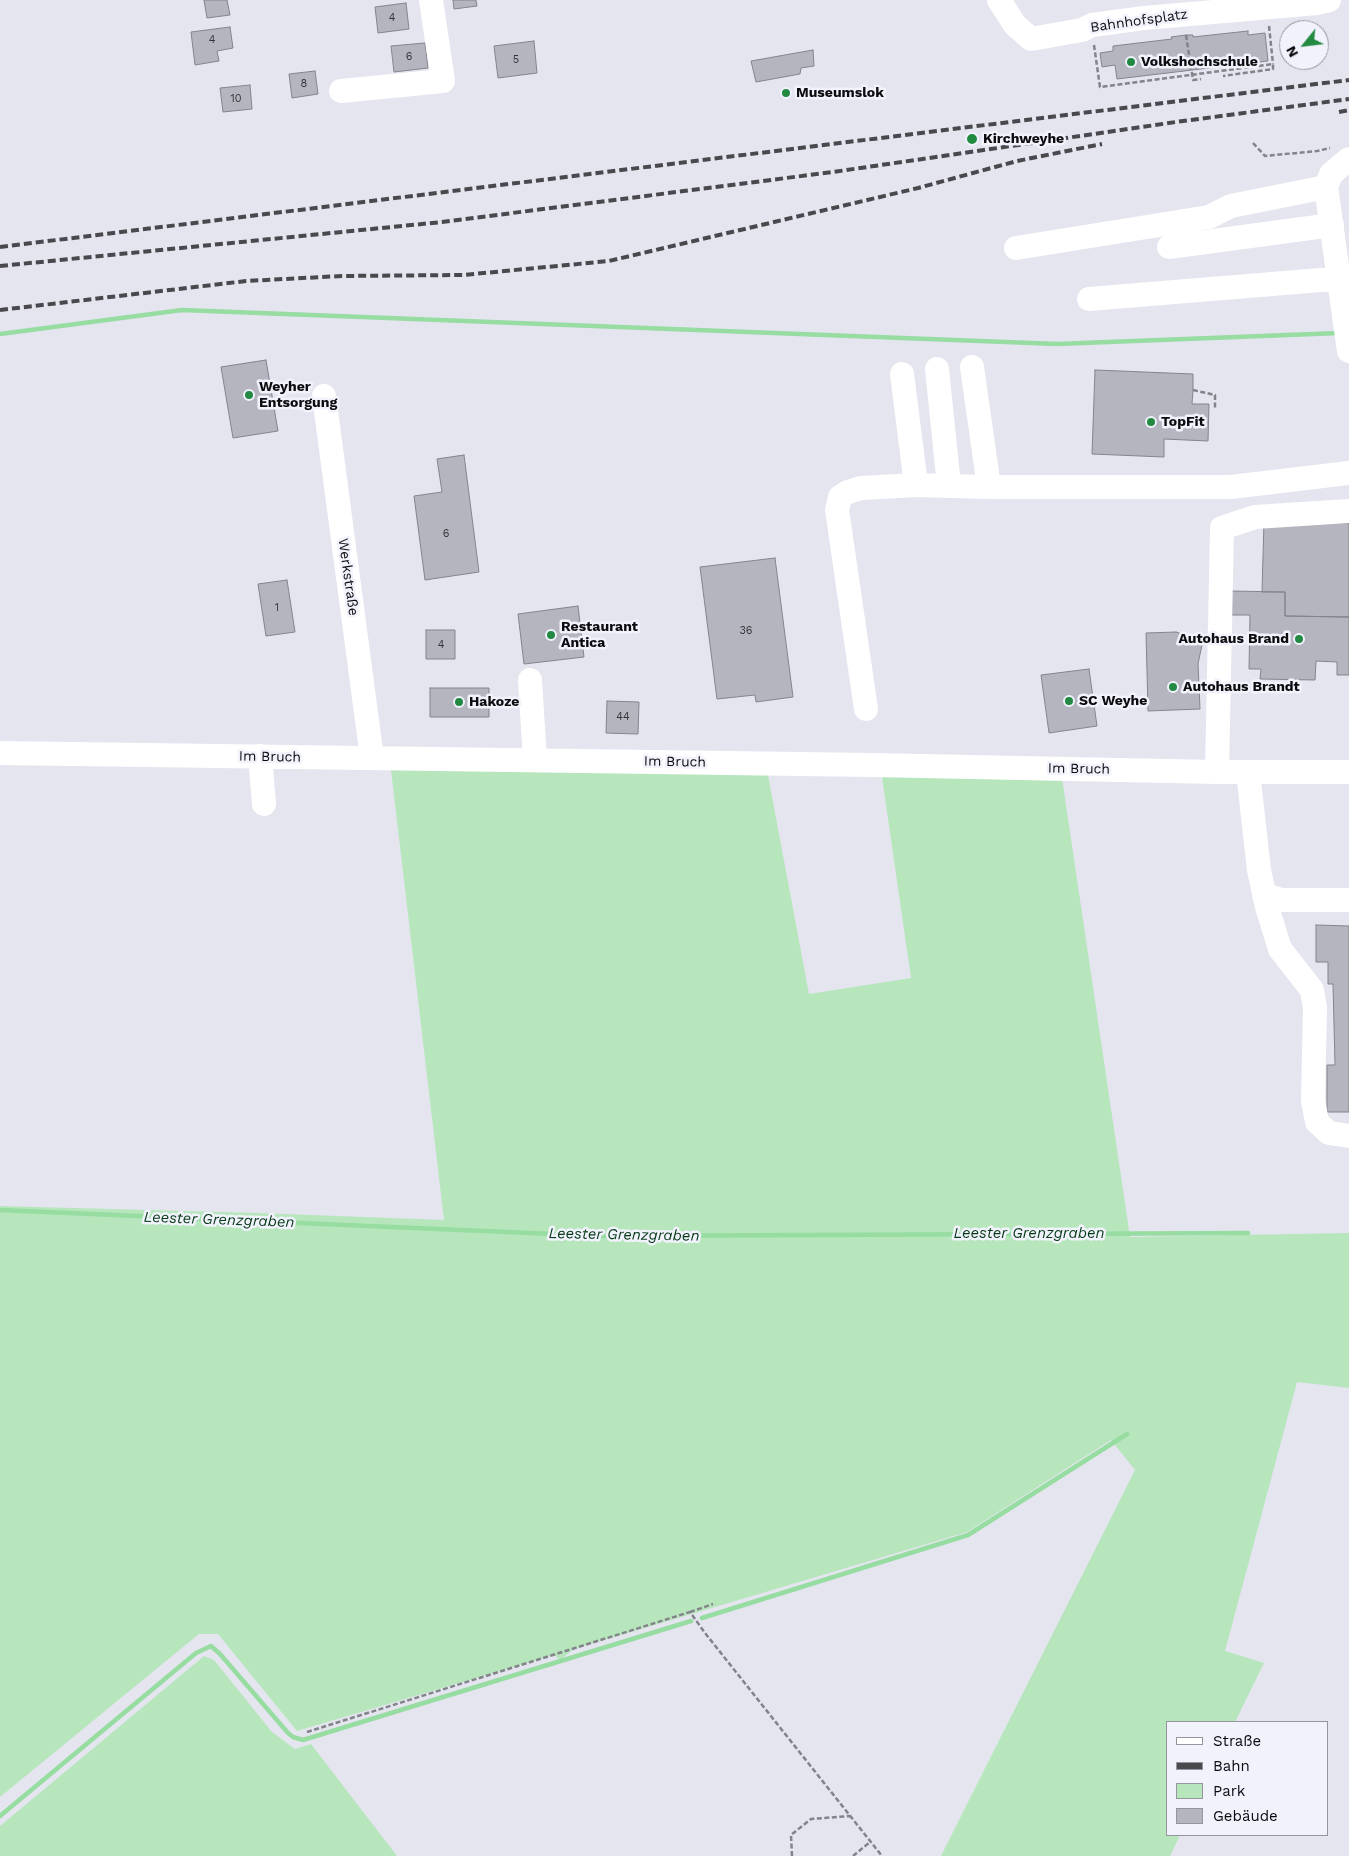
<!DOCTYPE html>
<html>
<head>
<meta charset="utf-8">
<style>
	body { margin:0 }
	#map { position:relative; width:1349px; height:1856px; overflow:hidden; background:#e4e5ef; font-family:"Work Sans",sans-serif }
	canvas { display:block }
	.legend { position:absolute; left:1166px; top:1721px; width:162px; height:115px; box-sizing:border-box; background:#f1f2fc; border:1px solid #95969d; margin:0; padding:6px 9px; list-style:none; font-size:15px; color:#0c0c0f }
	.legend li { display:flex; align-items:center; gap:10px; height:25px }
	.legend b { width:25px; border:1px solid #95969d }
	.north { position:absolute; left:1279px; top:20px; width:50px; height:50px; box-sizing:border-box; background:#f1f2fc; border:1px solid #95969d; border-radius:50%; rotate:241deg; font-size:14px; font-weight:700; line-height:20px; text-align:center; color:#0c0c0f }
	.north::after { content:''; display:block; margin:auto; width:18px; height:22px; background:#228a40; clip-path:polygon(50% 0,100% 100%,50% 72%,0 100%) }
</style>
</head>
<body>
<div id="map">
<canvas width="1349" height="1856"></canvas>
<ul class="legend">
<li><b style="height:6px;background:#fff"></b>Straße</li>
<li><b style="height:6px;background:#48484d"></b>Bahn</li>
<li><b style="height:14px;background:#b7e6bd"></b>Park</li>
<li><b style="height:14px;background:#b4b5be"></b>Gebäude</li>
</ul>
<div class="north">N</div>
</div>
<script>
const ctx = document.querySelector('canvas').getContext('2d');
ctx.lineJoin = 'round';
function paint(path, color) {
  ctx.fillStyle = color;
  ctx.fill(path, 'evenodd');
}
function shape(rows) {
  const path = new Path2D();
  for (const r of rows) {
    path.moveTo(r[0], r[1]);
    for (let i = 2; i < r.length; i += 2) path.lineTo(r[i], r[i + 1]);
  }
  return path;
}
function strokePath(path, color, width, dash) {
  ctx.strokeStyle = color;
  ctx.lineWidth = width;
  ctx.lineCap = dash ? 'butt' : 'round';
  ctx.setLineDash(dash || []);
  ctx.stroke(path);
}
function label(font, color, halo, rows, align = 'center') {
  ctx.font = font + ' "Work Sans",sans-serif';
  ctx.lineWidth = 5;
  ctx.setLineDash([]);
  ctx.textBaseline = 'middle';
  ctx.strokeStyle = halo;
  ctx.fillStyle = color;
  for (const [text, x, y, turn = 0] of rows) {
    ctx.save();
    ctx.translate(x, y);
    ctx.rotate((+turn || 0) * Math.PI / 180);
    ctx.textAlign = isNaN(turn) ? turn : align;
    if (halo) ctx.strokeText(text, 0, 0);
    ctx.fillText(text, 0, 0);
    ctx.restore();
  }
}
paint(shape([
	[391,770,767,770,809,994,911,978,882,777,1062,778,1130,1237,1349,1233,1349,1388,1297,1382,1225,1651,1264,1663,1235,1722,1168,1722,1168,1835,1180,1835,1170,1856,941,1856,1135,1470,1111,1440,967,1532,574,1649,560,1660,554,1655,297,1731,218,1634,199,1634,0,1797,0,1206,258,1213,444,1220],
	[204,1656,214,1660,272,1732,295,1749,311,1744,397,1856,0,1856,0,1826]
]), '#b7e6bd');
strokePath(shape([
	[0,334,182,310,1057,344,1339,333],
	[0,1210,599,1236,1248,1233],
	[702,1618,968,1535,1127,1434],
	[0,1816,196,1653,211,1646,220,1654,288,1733,293,1737,303,1740,691,1621]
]), '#97dca1', 4.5);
const building = shape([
	[204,0,227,0,230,15,207,18,204,0],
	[453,0,476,0,477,6,454,9,453,0],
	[406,3,409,29,378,33,375,7,406,3],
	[230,27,233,48,217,51,219,61,195,65,191,32,230,27],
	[1248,31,1248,35,1265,33,1268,61,1117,79,1115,65,1102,67,1100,53,1113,51,1113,46,1172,39,1171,37,1186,35,1193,35,1193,37,1248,31],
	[534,41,537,73,498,78,494,46,534,41],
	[425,43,428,68,394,72,391,46,425,43],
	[813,50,814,66,801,68,800,74,756,82,751,61,813,50],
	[315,71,318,94,292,98,289,74,315,71],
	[250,85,252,109,223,112,220,88,250,85],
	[266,360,278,431,233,438,221,367,266,360],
	[1095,370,1193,374,1193,390,1192,404,1209,404,1208,441,1164,439,1164,457,1092,454,1095,370],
	[464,455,479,572,425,580,414,496,442,492,437,459,464,455],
	[1264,521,1349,523,1349,617,1285,616,1285,592,1262,592,1264,521],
	[775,558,793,697,756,702,755,695,717,699,700,567,775,558],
	[287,580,295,632,266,636,258,584,287,580],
	[1229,591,1285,592,1285,616,1349,617,1349,675,1337,675,1337,662,1316,661,1315,680,1260,679,1261,669,1249,669,1250,615,1229,615,1229,591],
	[578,606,584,657,524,664,518,614,578,606],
	[426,630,455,630,455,659,426,659,426,630],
	[1176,632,1203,640,1198,664,1200,709,1148,711,1146,633,1176,632],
	[1089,669,1097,726,1049,733,1041,675,1089,669],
	[430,688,489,688,489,717,430,717,430,688],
	[607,701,639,702,638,734,606,733,607,701],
	[1316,925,1349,926,1349,1112,1327,1112,1327,1065,1335,1065,1333,984,1328,984,1328,962,1316,962,1316,925]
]);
paint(building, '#b4b5be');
strokePath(building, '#83848d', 1);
strokePath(shape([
	[1269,26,1273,64],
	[1186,35,1193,80,1201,79],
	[1094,45,1100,87,1273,64,1273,69,1223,76],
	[1253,143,1265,156,1317,151,1330,148],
	[1193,390,1215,395,1215,409],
	[690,1612,713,1604],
	[307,1732,690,1612,705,1633,882,1856],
	[792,1856,791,1835,811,1819,850,1816],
	[853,1856,870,1842]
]), '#83838a', 2.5, [5, 2.5]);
strokePath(shape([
	[999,0,1015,25,1031,39,1082,30,1092,25,1144,18,1317,3,1329,0],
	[341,91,443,81,431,0],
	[1349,159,1331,174,1326,187,1349,351],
	[1169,247,1332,225],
	[1016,248,1209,217,1231,206,1326,187],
	[1089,299,1321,280,1339,280],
	[972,367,989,487],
	[937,369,949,486],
	[902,374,916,485],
	[324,396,372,758],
	[530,680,535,760],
	[866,709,837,510,840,497,848,492,861,488,916,485,989,487,1231,487,1349,473],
	[0,753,873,765,1217,772,1349,772],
	[260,756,264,804],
	[1217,772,1222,528,1255,517,1349,511],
	[1248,772,1259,870,1267,907,1280,949,1312,990,1315,1008,1313,1100,1317,1122,1329,1133,1349,1136],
	[1264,895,1282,900,1349,900]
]), '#fff', 24);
strokePath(shape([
	[1339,112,1349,110],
	[0,247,1349,80],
	[0,266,442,222,833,172,1176,122,1349,99],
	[0,310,246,281,342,276,463,275,609,261,918,188,1017,161,1102,144]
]), '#48484d', 4, [8, 4]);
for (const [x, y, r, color] of [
	[1131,62,5,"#228a40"],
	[786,93,5,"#228a40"],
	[972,139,6,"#228a40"],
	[249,395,5,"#228a40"],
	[1151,422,5,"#228a40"],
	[551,635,5,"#228a40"],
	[1299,639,5,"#228a40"],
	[1173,687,5,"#228a40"],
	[1069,701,5,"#228a40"],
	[459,702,5,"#228a40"]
]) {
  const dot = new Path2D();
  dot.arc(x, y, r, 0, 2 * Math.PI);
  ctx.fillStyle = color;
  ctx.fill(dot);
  strokePath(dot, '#f1f2fc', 2);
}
label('11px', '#36363b', null, [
	["4",392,18],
	["4",212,40],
	["6",409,57],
	["5",516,60],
	["8",304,84],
	["10",236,99],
	["6",446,534],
	["1",277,608],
	["36",746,631],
	["4",441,645],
	["44",623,717]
]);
label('14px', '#0c0c0f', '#f1f2fc', [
	["Bahnhofsplatz",1139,21,-8],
	["Werkstraße",348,577,82],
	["Im Bruch",270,757,1],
	["Im Bruch",675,762,1],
	["Im Bruch",1079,769,1]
]);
label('bold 14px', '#0c0c0f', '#f1f2fc', [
	["Volkshochschule",1141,62],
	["Museumslok",796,93],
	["Kirchweyhe",983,139],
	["Weyher",259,387],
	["Entsorgung",259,403],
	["TopFit",1161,422],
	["Restaurant",561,627],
	["Antica",561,643],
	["Autohaus Brand",1289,639,"right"],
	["Autohaus Brandt",1183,687],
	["SC Weyhe",1079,701],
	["Hakoze",469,702]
], 'left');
label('italic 15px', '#053a15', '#f1f2fc', [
	["Leester Grenzgraben",219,1220,2],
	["Leester Grenzgraben",1029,1234],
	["Leester Grenzgraben",624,1235,1]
]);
</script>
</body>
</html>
